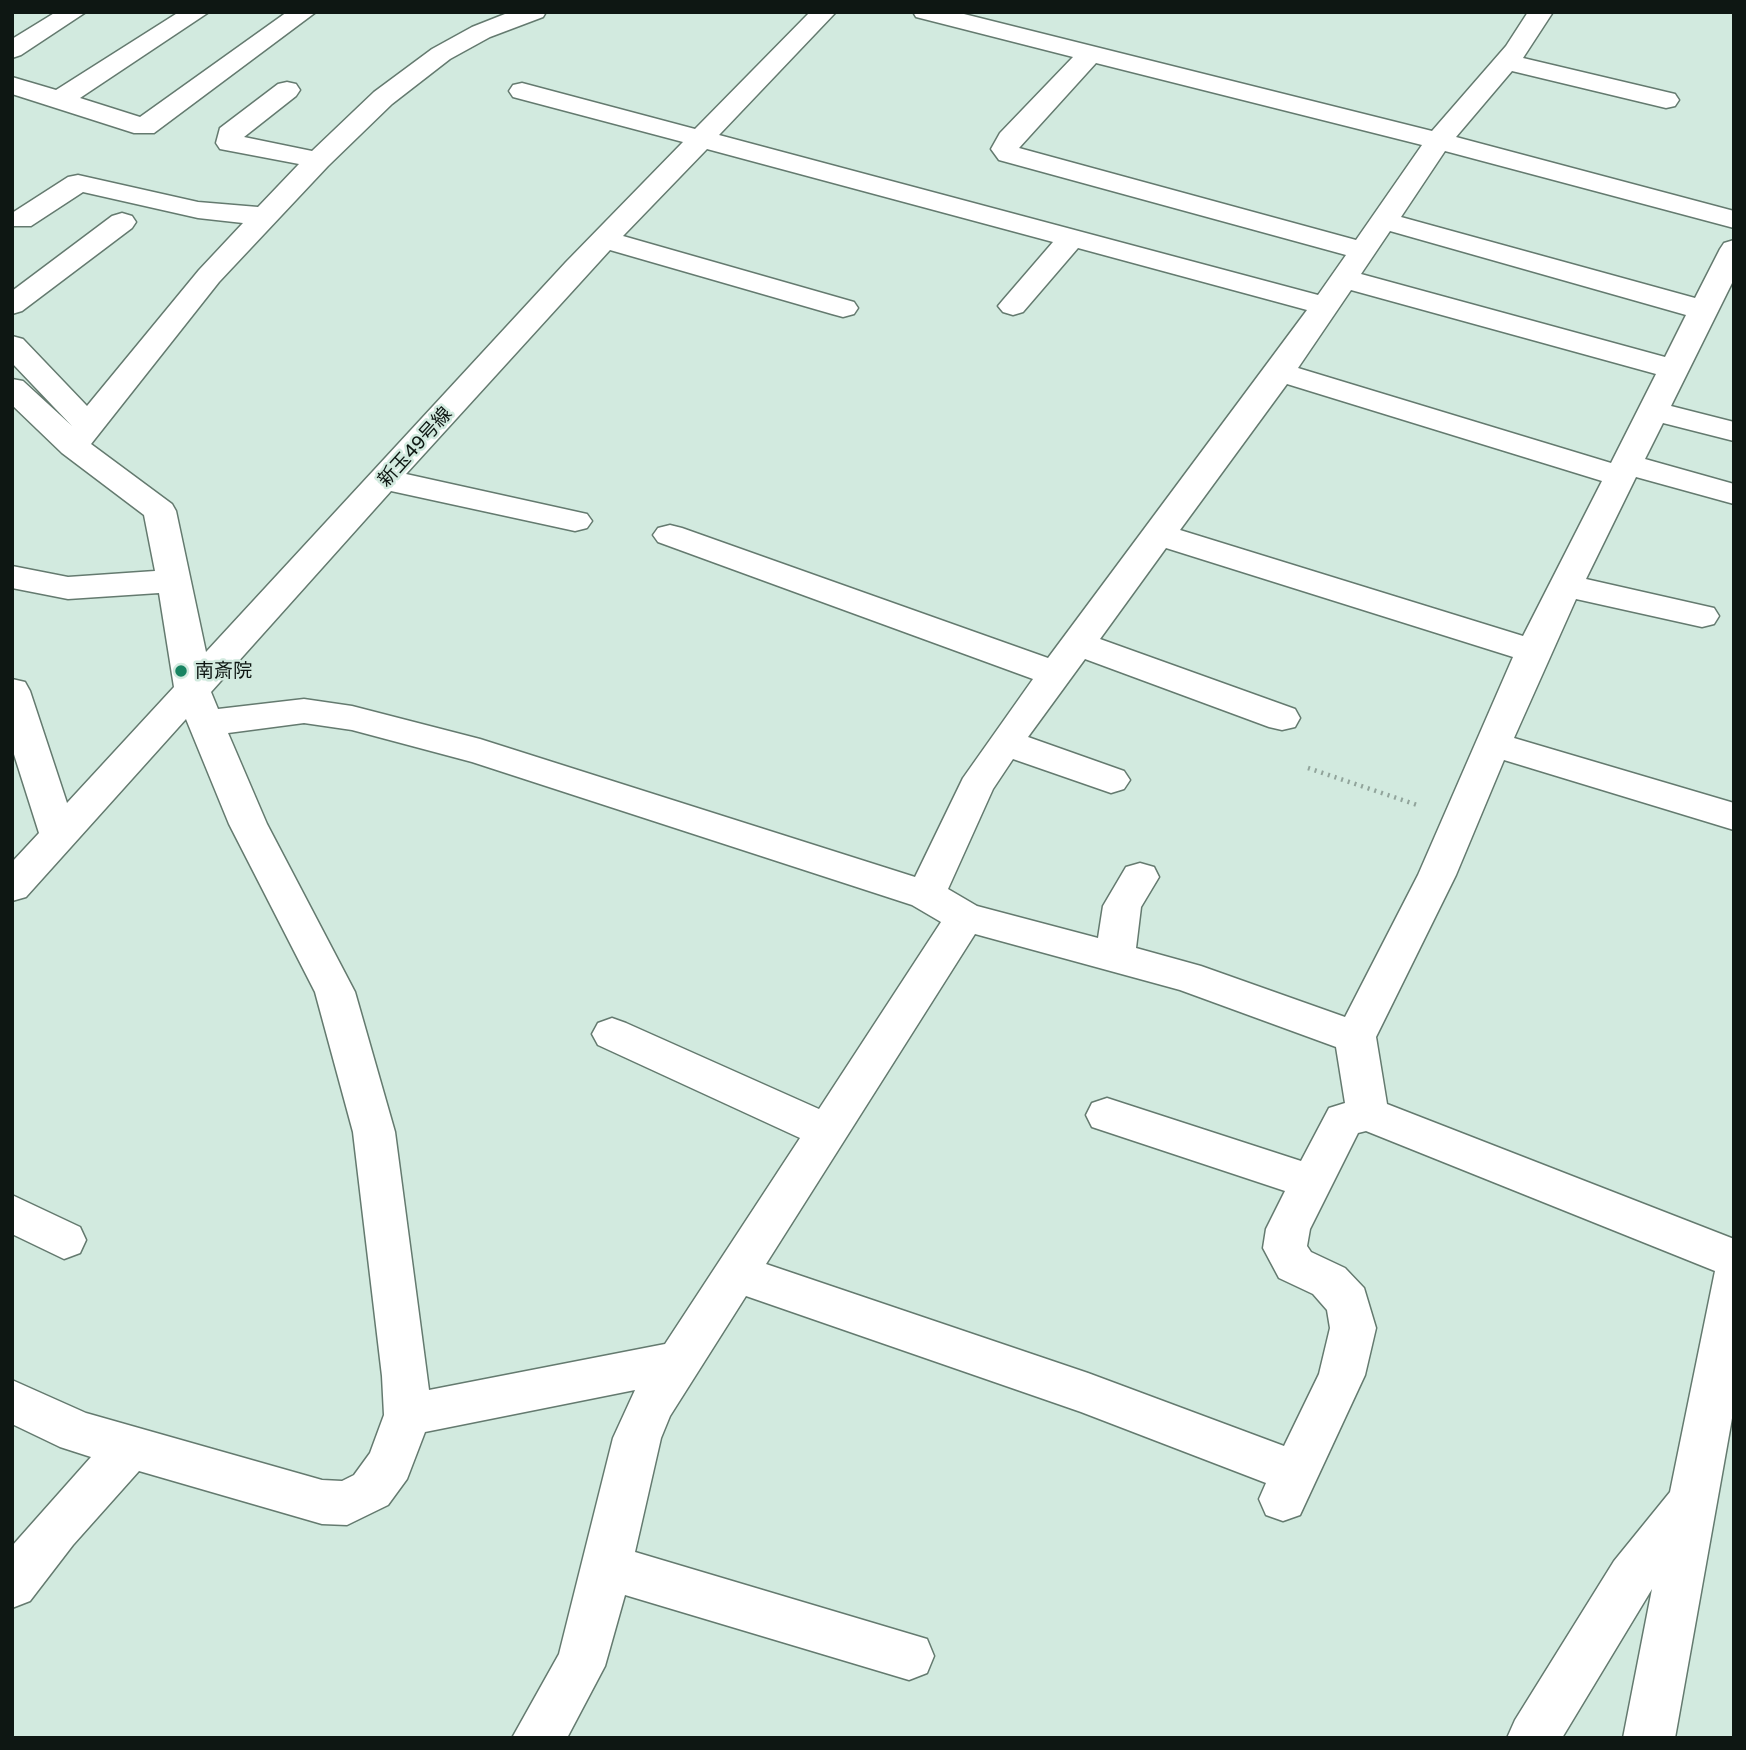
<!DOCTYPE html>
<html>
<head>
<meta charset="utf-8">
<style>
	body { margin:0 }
	#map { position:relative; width:1746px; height:1750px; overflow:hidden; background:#d2eadf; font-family:"Golos Text",sans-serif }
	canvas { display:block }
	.frame { position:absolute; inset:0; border:14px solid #0e1713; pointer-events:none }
</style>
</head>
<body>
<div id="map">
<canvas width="1746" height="1750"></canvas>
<div class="frame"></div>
</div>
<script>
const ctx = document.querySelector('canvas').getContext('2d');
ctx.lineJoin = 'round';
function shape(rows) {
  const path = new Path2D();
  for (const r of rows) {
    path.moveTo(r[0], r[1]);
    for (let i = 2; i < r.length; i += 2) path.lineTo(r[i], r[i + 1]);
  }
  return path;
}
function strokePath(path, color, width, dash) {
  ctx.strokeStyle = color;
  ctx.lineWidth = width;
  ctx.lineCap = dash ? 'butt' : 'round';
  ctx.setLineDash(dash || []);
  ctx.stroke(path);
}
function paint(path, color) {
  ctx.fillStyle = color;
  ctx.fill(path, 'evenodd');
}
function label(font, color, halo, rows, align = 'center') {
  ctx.font = font + ' "Golos Text","Noto Sans JP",sans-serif';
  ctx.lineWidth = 5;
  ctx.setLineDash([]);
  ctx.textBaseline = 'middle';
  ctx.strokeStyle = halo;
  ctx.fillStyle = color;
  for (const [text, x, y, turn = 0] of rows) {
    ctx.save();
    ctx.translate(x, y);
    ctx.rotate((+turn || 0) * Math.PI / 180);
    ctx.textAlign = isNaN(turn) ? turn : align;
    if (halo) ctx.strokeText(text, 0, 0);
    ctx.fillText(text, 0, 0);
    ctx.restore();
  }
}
const minor = shape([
	[56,12,86,12,21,55,12,58,12,39,56,12],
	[179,12,209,12,80,98,140,117,287,12,316,12,154,133,134,133,12,94,12,77,56,90,179,12],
	[510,12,546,12,543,17,490,37,450,59,392,104,328,166,219,282,91,444,172,504,176,511,206,652,566,262,683,142,513,97,509,91,513,85,522,83,695,129,810,12,836,12,719,135,1318,295,1346,255,999,160,991,149,1000,133,1073,57,916,17,913,12,956,12,1432,131,1506,46,1528,12,1553,12,1523,58,1675,94,1679,100,1675,106,1666,108,1512,71,1456,137,1734,211,1734,228,1445,151,1401,217,1695,298,1720,249,1724,243,1734,240,1734,279,1671,406,1734,422,1734,441,1663,423,1645,459,1734,484,1734,504,1636,477,1586,579,1714,608,1719,616,1714,624,1702,627,1576,599,1514,738,1734,803,1734,830,1504,760,1456,875,1376,1037,1387,1104,1734,1239,1734,1407,1675,1738,1623,1738,1652,1589,1562,1738,1507,1738,1515,1720,1614,1561,1670,1492,1715,1271,1366,1131,1358,1133,1310,1229,1307,1246,1311,1252,1345,1268,1364,1288,1376,1328,1365,1375,1300,1515,1283,1521,1266,1515,1259,1499,1266,1483,1081,1412,746,1296,670,1416,661,1438,635,1552,927,1639,934,1656,927,1673,909,1680,625,1595,605,1666,567,1738,512,1738,559,1654,613,1438,635,1390,425,1432,407,1479,388,1505,347,1525,322,1524,139,1471,73,1545,30,1601,12,1608,12,1546,91,1457,60,1447,12,1424,12,1380,86,1413,322,1480,342,1481,354,1475,370,1453,384,1415,382,1376,353,1132,315,992,229,824,186,719,26,897,12,901,12,862,39,833,12,748,12,679,25,682,30,691,67,803,174,687,159,593,68,599,12,588,12,566,68,577,155,571,144,515,62,453,12,405,12,379,23,381,72,426,12,363,12,336,23,339,87,406,199,270,243,223,198,218,83,192,31,226,12,226,12,213,68,177,78,175,198,202,258,207,299,164,220,149,216,143,220,128,278,84,287,82,296,84,300,90,296,96,244,137,312,151,374,92,432,49,472,27,510,12],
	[1096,63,1422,145,1356,240,1019,148,1096,63],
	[707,149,1053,242,1003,300,998,306,1003,312,1013,315,1023,312,1078,248,1307,310,1048,658,682,528,670,525,658,528,653,535,658,542,1033,679,963,778,915,877,480,739,352,706,304,699,218,709,211,692,391,491,575,531,587,528,592,521,587,514,406,474,610,250,832,314,843,317,854,314,858,308,854,302,623,236,707,149],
	[1390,231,1686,315,1665,357,1361,274,1390,231],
	[1351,290,1656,374,1611,463,1298,368,1351,290],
	[1287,384,1602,481,1523,636,1180,530,1287,384],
	[1166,548,1513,657,1418,875,1345,1017,1201,966,1136,948,1141,907,1159,877,1154,867,1140,863,1126,867,1103,906,1098,938,977,906,948,889,993,789,1013,759,1111,793,1124,789,1130,780,1124,771,1028,737,1085,659,1269,727,1282,730,1295,727,1300,718,1295,709,1100,639,1166,548],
	[304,723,352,730,472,762,912,905,941,922,819,1109,626,1023,612,1018,598,1023,592,1034,598,1045,800,1138,665,1344,429,1390,395,1132,355,992,267,824,228,733,304,723],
	[975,934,1180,990,1336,1047,1345,1103,1329,1108,1301,1161,1107,1098,1092,1103,1086,1115,1092,1127,1285,1191,1266,1229,1263,1248,1279,1278,1313,1294,1327,1310,1330,1328,1319,1374,1284,1446,1088,1373,766,1264,975,934],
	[122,213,132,216,136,222,132,228,22,311,12,314,12,291,112,216,122,213],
	[12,1195,80,1227,86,1240,80,1253,64,1259,12,1234,12,1195]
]);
strokePath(minor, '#647a6f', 3);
strokePath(shape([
	[1308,768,1420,806]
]), '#91a49b', 4.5, [2, 5]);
paint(minor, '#fff');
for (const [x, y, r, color] of [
	[181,671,7,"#188462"]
]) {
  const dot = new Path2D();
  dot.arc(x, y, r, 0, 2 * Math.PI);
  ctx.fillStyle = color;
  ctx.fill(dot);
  strokePath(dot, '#d2eadf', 2.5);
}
label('19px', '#0e1713', '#d2eadf', [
	["新玉49号線",415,447,-48]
]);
label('19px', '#0e1713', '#d2eadf', [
	["南斎院",195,671]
], 'left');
</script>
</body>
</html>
